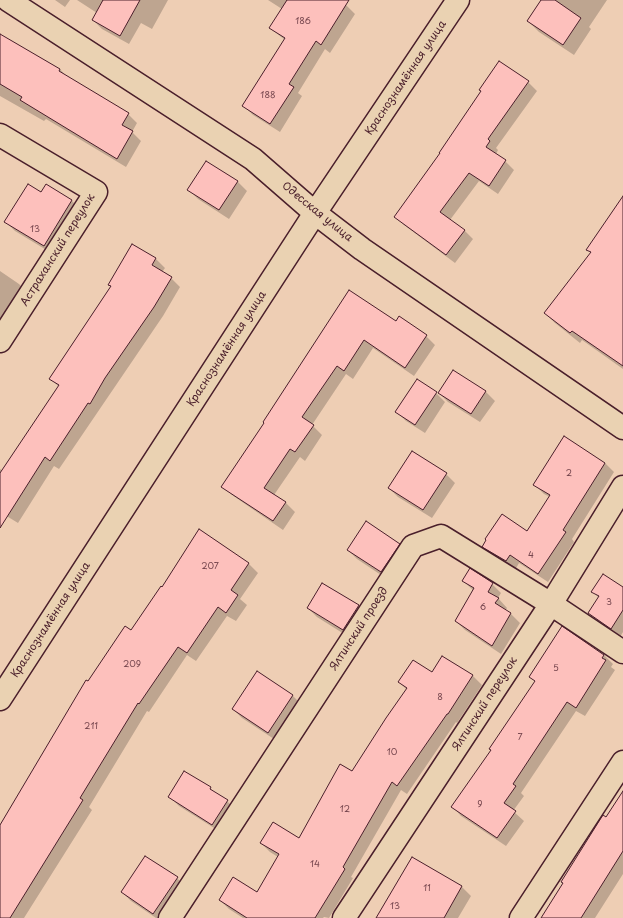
<!DOCTYPE html>
<html>
<head>
<meta charset="utf-8">
<style>
	body { margin:0 }
	canvas { display:block; background:#eeceb4 }
</style>
</head>
<body>
<canvas width="623" height="918"></canvas>
<script>
const ctx = document.querySelector('canvas').getContext('2d');
ctx.lineJoin = 'round';
function paint(path, color) {
  ctx.fillStyle = color;
  ctx.fill(path, 'evenodd');
}
function shape(rows) {
  const path = new Path2D();
  for (const r of rows) {
    path.moveTo(r[0], r[1]);
    for (let i = 2; i < r.length; i += 2) path.lineTo(r[i], r[i + 1]);
  }
  return path;
}
function strokePath(path, color, width, dash) {
  ctx.strokeStyle = color;
  ctx.lineWidth = width;
  ctx.lineCap = dash ? 'butt' : 'round';
  ctx.setLineDash(dash || []);
  ctx.stroke(path);
}
function label(font, color, halo, rows, align = 'center') {
  ctx.font = font + ' "Playpen Sans",sans-serif';
  ctx.lineWidth = 4;
  ctx.setLineDash([]);
  ctx.textBaseline = 'middle';
  ctx.strokeStyle = halo;
  ctx.fillStyle = color;
  for (const [text, x, y, turn = 0] of rows) {
    ctx.save();
    ctx.translate(x, y);
    ctx.rotate((+turn || 0) * Math.PI / 180);
    ctx.textAlign = isNaN(turn) ? turn : align;
    if (halo) ctx.strokeText(text, 0, 0);
    ctx.fillText(text, 0, 0);
    ctx.restore();
  }
}
paint(shape([
	[55,0,70,0,65,7],
	[77,0,168,0,152,29,141,23,129,44,102,29,93,20,97,13],
	[268,0,338,0,346,5,355,14,330,53,325,49,298,93,302,96,280,132,253,115,244,106,285,40,270,28,282,9],
	[542,0,607,0,589,27,591,29,574,55,539,32,528,21],
	[0,35,60,69,66,76,128,114,137,123,132,132,141,141,126,167,46,119,44,121,0,96],
	[528,82,537,91,496,148,498,150,496,154,505,161,514,170,498,194,479,181,450,220,464,230,473,239,455,263,404,225,395,216],
	[206,162,238,182,247,191,229,219,198,199,189,190],
	[47,185,72,201,81,210,53,254,15,231,6,222,42,194],
	[623,210,623,369,582,340,580,343,555,323,545,313,591,253,588,250],
	[133,245,156,259,165,268,162,272,171,278,180,287,163,316,59,469,54,466,18,523,0,512,0,469,3,471,59,387,50,378,112,287,109,284],
	[0,271,19,284,28,293,0,323],
	[349,292,396,322,399,317,426,336,435,345,414,376,373,348,353,379,346,374,312,425,322,435,305,461,300,457,274,495,286,503,295,512,283,530,232,495,223,486,265,423],
	[453,371,486,392,495,401,480,422,448,402,439,393],
	[436,393,445,402,425,433,406,421,397,412],
	[605,463,614,472,572,539,574,542,548,582,519,563,515,570,492,556,483,547,527,532,550,497,544,494,535,485],
	[446,474,455,483,432,518,398,497,389,488],
	[199,531,249,564,258,573,240,599,247,605,236,621,227,616,196,661,187,655,149,712,147,711,89,807,92,810,24,918,0,918,0,825,88,683,131,631,162,588],
	[399,544,408,554,390,581,357,559,348,550],
	[463,581,492,584,501,593,498,598,507,608,505,611,511,614,520,623,501,654,465,630,456,621,474,591],
	[323,584,359,606,368,615,352,639,317,617,308,608],
	[623,588,623,632,620,637,598,622,589,613,599,598,593,592],
	[562,628,604,655,613,664,611,667,615,670,585,716,576,711,521,793,524,796,513,811,524,821,506,846,461,816,453,807,492,750,536,682,530,677],
	[257,672,293,696,302,705,277,741,242,718,233,709],
	[432,673,473,676,482,685,457,723,456,722,407,794,401,790,351,877,353,878,329,918,324,917,323,918,243,918,229,909,220,900,257,893,278,857,270,852,261,843,299,839,353,772,407,690,399,682],
	[210,788,216,794,227,801,236,810,222,833,179,806,170,797],
	[623,793,623,874,595,918,542,918],
	[412,859,462,887,471,896,458,918,377,918],
	[177,878,186,887,165,918,156,918,131,901,122,892]
]), '#0003');
const building = shape([
	[103,0,140,0,120,36,92,20,103,0],
	[287,0,349,0,321,45,316,41,289,84,294,87,270,124,242,106,285,38,269,28,287,0],
	[541,0,555,0,581,18,563,45,527,21,541,0],
	[0,34,60,69,59,71,129,113,122,125,133,131,117,159,20,100,22,97,0,84,0,34],
	[499,61,529,81,488,139,490,141,486,147,506,160,489,186,469,173,440,212,465,230,446,255,394,217,440,153,439,153,481,91,479,90,499,61],
	[206,161,238,181,219,210,187,190,206,161],
	[28,184,41,192,46,184,72,200,44,246,4,222,28,184],
	[623,196,623,366,572,331,570,333,544,313,591,252,586,250,623,196],
	[132,244,156,258,152,265,172,277,154,307,105,378,90,404,88,403,50,461,45,457,0,528,0,473,59,385,49,379,111,286,108,285,132,244],
	[349,290,396,321,399,316,427,335,405,368,364,340,344,371,337,366,302,417,314,425,295,452,290,449,264,488,286,502,273,521,221,487,264,423,263,422,349,290],
	[453,370,486,391,471,414,438,393,453,370],
	[417,379,437,392,415,425,395,412,417,379],
	[564,436,605,463,563,530,566,532,538,574,510,555,506,561,482,547,486,540,485,539,502,514,527,531,550,495,533,485,564,436],
	[412,451,447,473,423,510,388,488,412,451],
	[366,521,400,544,381,572,347,550,366,521],
	[199,529,249,563,231,590,238,595,226,613,218,607,187,653,178,647,139,704,138,703,80,798,83,800,10,918,0,918,0,825,86,680,88,681,125,626,131,630,161,586,162,587,199,529],
	[470,568,493,583,488,592,499,598,495,603,511,613,492,646,455,621,474,588,462,581,470,568],
	[603,574,623,587,623,610,611,629,588,613,599,596,591,592,603,574],
	[322,583,359,605,343,630,307,608,322,583],
	[562,626,604,655,602,658,606,660,576,708,567,702,513,784,516,786,504,803,516,811,497,838,451,807,491,750,489,749,535,681,529,677,562,626],
	[442,656,473,675,448,714,447,714,397,786,392,782,343,867,345,869,315,918,247,918,219,900,233,877,257,892,279,854,260,843,273,822,299,838,340,764,352,771,386,718,407,688,398,682,413,660,432,672,442,656],
	[257,671,293,695,268,733,232,709,257,671],
	[184,771,211,787,210,789,228,800,212,825,168,797,184,771],
	[623,791,623,851,581,918,541,918,563,883,561,882,601,818,603,815,606,817,623,791],
	[145,856,178,877,153,914,121,892,145,856],
	[412,857,462,886,444,918,376,918,412,857]
]);
paint(building, '#fdc0bc');
strokePath(building, '#4a1f2b', 1);
const minor = shape([
	[8,0,253,159,315,213,362,249,623,428],
	[0,135,96,192,0,341],
	[0,699,315,213,458,0],
	[170,918,413,546,441,536,551,604,623,652],
	[344,918,551,604,623,487],
	[521,918,623,762]
]);
strokePath(minor, '#4a1f2b', 25);
strokePath(minor, '#ead2b2', 22);
label('9px', '#77474f', null, [
	["186",303,22],
	["188",268,96],
	["13",35,230],
	["2",569,474],
	["4",531,556],
	["207",210,567],
	["3",609,603],
	["6",483,608],
	["209",132,665],
	["5",556,669],
	["8",440,698],
	["211",91,727],
	["7",520,738],
	["10",392,753],
	["9",480,805],
	["12",345,810],
	["14",315,865],
	["11",427,889],
	["13",395,907]
]);
label('11px', '#4a1f2b', '#ead2b2', [
	["Краснознамённая улица",406,78,-56],
	["Одесская улица",317,212,39],
	["Астраханский переулок",58,250,-58],
	["Краснознамённая улица",227,349,-57],
	["Краснознамённая улица",51,620,-57],
	["Ялтинский проезд",359,629,-57],
	["Ялтинский переулок",485,704,-57]
]);
</script>
</body>
</html>
